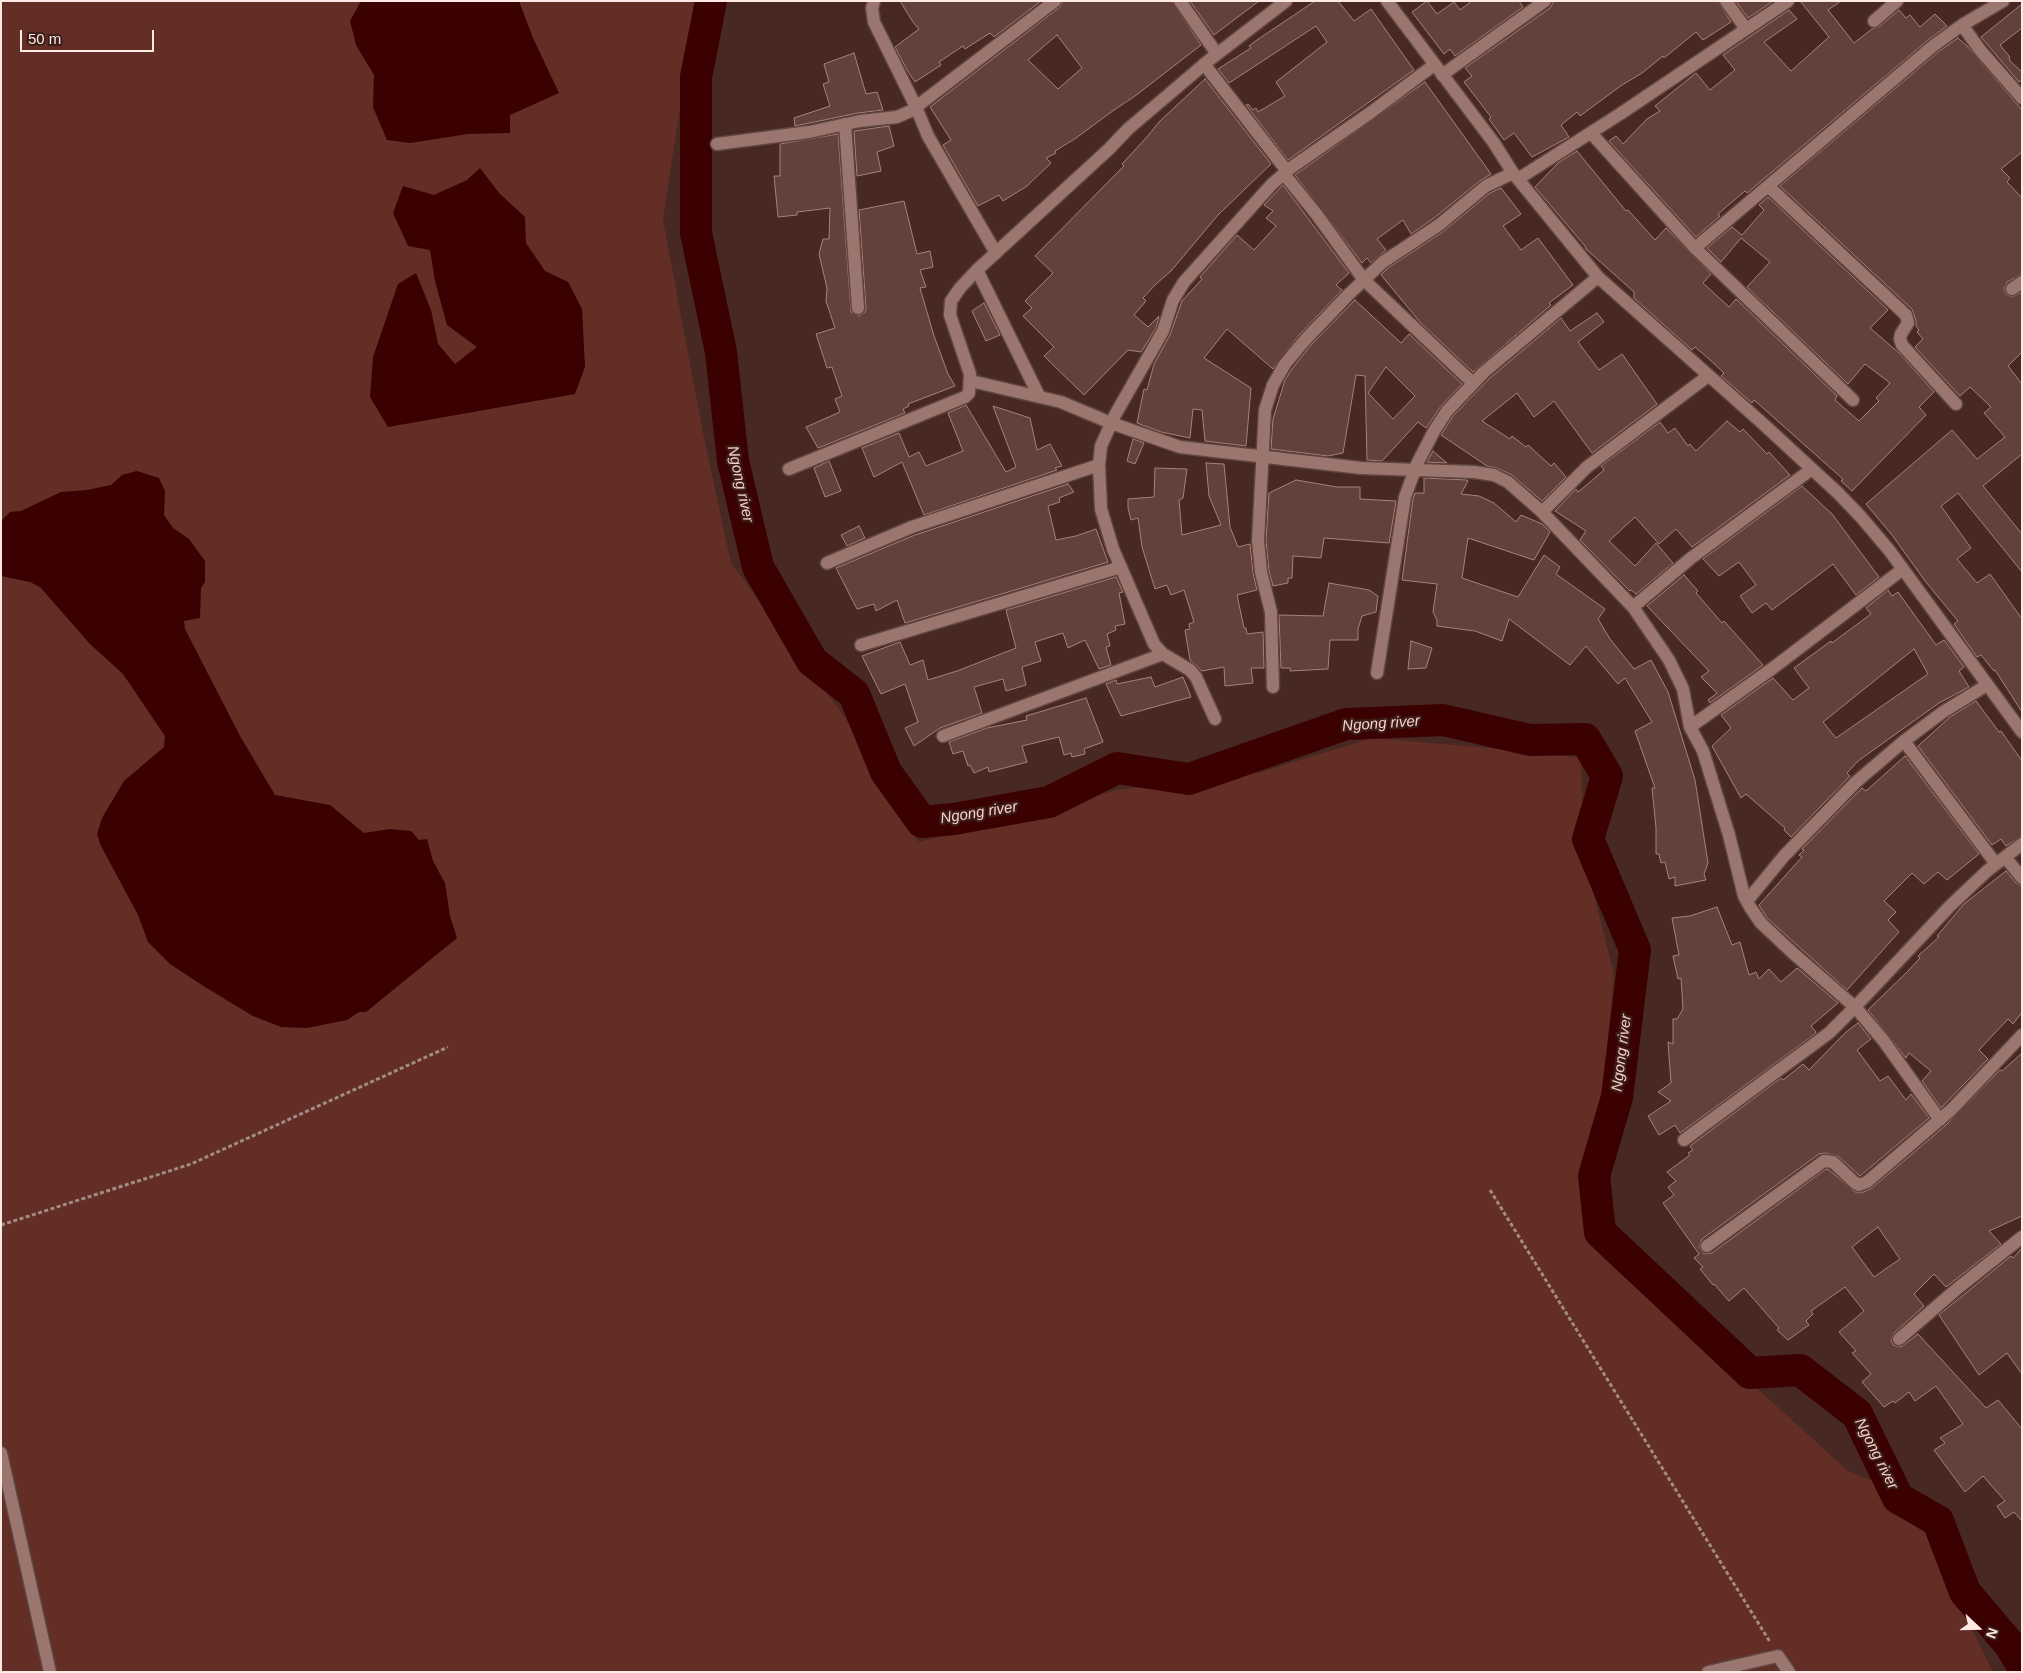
<!DOCTYPE html>
<html>
<head>
<meta charset="utf-8">
<style>
	body { margin:0 }
	#map { position:relative; width:2023px; height:1673px; overflow:hidden; background:#472823; font-family:Helvetica,sans-serif }
	canvas { display:block }
	.frame { position:absolute; inset:0; border:2px solid #ffe9e5; pointer-events:none }
	.north { position:absolute; left:1953px; top:1603px; width:50px; height:50px; -webkit-text-stroke:4px #3c1e19; paint-order:stroke; rotate:111deg; font-size:14px; font-weight:700; line-height:20px; text-align:center; color:#ffe9e5 }
	.north::after { content:''; display:block; margin:auto; width:18px; height:22px; background:#ffe9e5; clip-path:polygon(50% 0,100% 100%,50% 72%,0 100%) }
	.scale { position:absolute; left:20px; top:30px; width:134px; height:22px; box-sizing:border-box; border:2px solid #ffe9e5; border-top:0; padding-left:6px; font-size:15px; line-height:18px; white-space:nowrap; color:#ffe9e5; -webkit-text-stroke:4px #3c1e19; paint-order:stroke }
</style>
</head>
<body>
<div id="map">
<canvas width="2023" height="1673"></canvas>
<div class="frame"></div>
<div class="north">N</div>
<div class="scale">50 m</div>
</div>
<script>
const ctx = document.querySelector('canvas').getContext('2d');
ctx.lineJoin = 'round';
function paint(path, color) {
  ctx.fillStyle = color;
  ctx.fill(path, 'evenodd');
}
function shape(rows) {
  const path = new Path2D();
  for (const r of rows) {
    path.moveTo(r[0], r[1]);
    for (let i = 2; i < r.length; i += 2) path.lineTo(r[i], r[i + 1]);
  }
  return path;
}
function strokePath(path, color, width, dash) {
  ctx.strokeStyle = color;
  ctx.lineWidth = width;
  ctx.lineCap = dash ? 'butt' : 'round';
  ctx.setLineDash(dash || []);
  ctx.stroke(path);
}
function label(font, color, halo, rows, align = 'center') {
  ctx.font = font + ' Helvetica,sans-serif';
  ctx.lineWidth = 4.5;
  ctx.setLineDash([]);
  ctx.textBaseline = 'middle';
  ctx.strokeStyle = halo;
  ctx.fillStyle = color;
  for (const [text, x, y, turn = 0] of rows) {
    ctx.save();
    ctx.translate(x, y);
    ctx.rotate((+turn || 0) * Math.PI / 180);
    ctx.textAlign = isNaN(turn) ? turn : align;
    if (halo) ctx.strokeText(text, 0, 0);
    ctx.fillText(text, 0, 0);
    ctx.restore();
  }
}
paint(shape([
	[1,1,696,1,663,220,703,433,731,563,846,719,919,842,1117,790,1258,773,1372,738,1524,751,1581,758,1584,857,1614,974,1603,1091,1582,1210,1601,1256,1649,1299,1769,1399,1848,1471,1924,1502,1957,1599,1993,1672,1,1672]
]), '#622e26');
paint(shape([
	[361,1,519,1,533,38,559,93,510,115,510,133,468,134,410,143,387,140,373,107,374,75,356,45,350,21],
	[480,168,499,193,525,217,526,243,545,271,568,282,582,309,585,367,575,394,388,427,370,397,373,357,398,284,416,273,431,310,438,344,455,364,477,347,447,325,435,281,430,250,408,246,393,213,403,186,434,195,467,180],
	[137,471,159,478,165,491,164,515,173,528,189,539,205,561,205,582,201,588,200,618,184,621,185,629,240,736,275,795,330,805,364,833,390,829,411,831,419,840,427,839,433,861,445,883,450,916,457,938,366,1012,359,1012,347,1020,307,1028,281,1027,253,1016,205,987,170,964,148,942,138,915,100,844,97,834,102,818,124,781,164,747,165,736,123,674,90,644,40,587,30,582,1,576,1,521,10,512,21,511,61,492,87,490,111,485,122,475]
]), '#3b0000');
strokePath(shape([
	[711,1,696,77,696,233,721,352,733,461,758,567,812,661,854,694,886,772,922,822,954,819,1049,802,1117,768,1189,779,1346,724,1443,720,1530,740,1585,739,1607,776,1588,839,1635,950,1617,1097,1594,1176,1600,1232,1750,1373,1800,1370,1857,1414,1898,1498,1938,1521,1965,1592,2010,1645,2022,1665]
]), '#3b0000', 32);
const building = shape([
	[900,1,1041,1,994,37,990,33,965,49,963,46,939,62,941,65,915,82,907,70,895,47,919,29,913,22,900,1],
	[1063,1,1172,1,1201,45,1135,96,1114,110,1076,138,1055,151,1056,153,1046,158,1051,163,1027,186,1003,201,999,195,978,206,943,145,951,140,930,107,1060,7,1063,1],
	[1057,35,1082,68,1058,89,1028,60,1057,35],
	[1190,1,1259,1,1214,35,1190,1],
	[1315,1,1338,1,1354,21,1371,9,1414,70,1288,160,1246,105,1248,104,1253,110,1256,108,1258,112,1285,96,1276,82,1327,42,1316,26,1229,83,1218,69,1251,48,1249,46,1257,40,1315,1],
	[1427,1,1437,14,1454,2,1460,10,1472,1,1519,1,1523,7,1455,56,1450,49,1444,54,1412,12,1427,1],
	[1554,1,1718,1,1731,22,1703,40,1696,32,1664,58,1663,56,1642,73,1622,85,1580,116,1577,112,1561,125,1569,137,1532,157,1514,133,1504,140,1489,119,1491,117,1464,82,1472,76,1465,68,1550,8,1554,1],
	[1736,1,1773,1,1748,18,1736,1],
	[1800,1,1841,1,1828,10,1854,43,1872,29,1879,27,1899,10,1906,18,1910,15,1920,27,1935,14,1947,26,1928,40,1747,193,1745,191,1718,214,1720,216,1696,237,1609,141,1616,136,1623,144,1647,119,1660,111,1655,106,1696,73,1710,90,1735,70,1723,55,1789,10,1797,19,1764,42,1791,71,1829,37,1800,1],
	[2022,4,2022,28,2000,45,2009,56,2010,61,2022,72,2022,80,2019,82,1981,37,2022,4],
	[1958,38,1968,47,2022,110,2022,152,2001,169,2010,178,2007,182,2022,198,2022,274,2007,282,2004,289,2006,294,2012,297,2022,292,2022,352,2008,366,2022,384,2022,454,1983,486,2022,534,2022,572,1958,493,1941,506,1971,548,1957,559,1977,583,1990,574,2022,619,2022,712,1995,670,1994,671,1981,655,1977,657,1954,624,1958,621,1925,581,1892,535,1866,504,1952,430,1977,459,2005,437,1984,413,1991,407,1970,387,1960,396,1915,347,1923,339,1917,332,1919,330,1916,326,1916,321,1912,309,1780,186,1938,52,1958,38],
	[854,53,866,94,877,92,883,110,858,113,795,126,794,118,830,106,823,84,829,82,824,64,854,53],
	[1205,79,1271,164,1218,215,1171,271,1156,284,1143,298,1146,301,1134,315,1148,327,1159,316,1156,328,1141,352,1128,350,1084,395,1044,356,1054,347,1023,316,1032,308,1025,301,1053,273,1035,256,1124,166,1122,164,1146,138,1160,121,1205,79],
	[1425,82,1491,174,1481,180,1434,218,1411,234,1403,220,1377,239,1386,250,1371,263,1367,258,1362,263,1295,175,1425,82],
	[889,126,894,146,877,152,881,171,857,176,854,131,889,126],
	[838,134,851,312,859,316,865,312,866,308,859,210,904,201,917,254,930,251,933,267,920,270,926,287,920,288,934,336,948,374,955,386,908,404,909,406,903,409,905,413,818,448,806,427,840,412,835,399,842,396,832,367,827,368,816,334,835,328,826,301,827,288,819,254,823,239,829,239,830,208,797,212,797,215,778,217,774,176,780,176,780,144,838,134],
	[1577,151,1626,211,1628,210,1655,240,1666,228,1711,274,1703,283,1729,307,1736,299,1837,396,1835,400,1859,421,1879,401,1876,398,1890,383,1865,364,1848,384,1747,287,1770,262,1741,238,1721,262,1707,248,1732,227,1742,235,1764,210,1759,205,1768,197,1888,310,1870,328,1899,353,1934,392,1919,407,1926,415,1852,491,1841,481,1843,479,1754,400,1752,403,1721,376,1724,373,1708,358,1695,347,1692,350,1634,298,1634,292,1586,249,1585,246,1535,187,1558,163,1577,151],
	[1283,185,1349,273,1336,285,1342,290,1299,335,1273,369,1227,329,1204,358,1251,388,1246,446,1205,441,1202,410,1193,409,1190,438,1161,432,1137,423,1144,389,1147,390,1154,364,1170,335,1182,301,1202,279,1200,277,1237,235,1254,250,1276,226,1266,218,1273,211,1264,205,1283,185],
	[1501,188,1521,214,1503,226,1521,250,1538,238,1573,285,1549,303,1551,305,1473,372,1420,322,1381,275,1388,268,1444,231,1490,193,1501,188],
	[1355,300,1401,343,1409,334,1462,384,1441,406,1426,428,1418,422,1382,461,1367,460,1365,376,1356,375,1343,453,1328,456,1271,449,1273,419,1285,380,1292,369,1311,345,1355,300],
	[1386,367,1415,396,1393,419,1368,393,1386,367],
	[984,303,1000,335,986,341,972,311,984,303],
	[1597,313,1604,322,1578,342,1599,370,1622,354,1657,404,1592,453,1554,401,1534,417,1517,393,1482,421,1510,439,1512,436,1526,447,1528,445,1551,466,1554,463,1566,477,1542,501,1512,475,1497,468,1487,466,1441,435,1453,416,1490,378,1561,318,1570,331,1597,313],
	[966,405,1006,472,1016,467,993,406,1030,418,1037,450,1050,444,1062,466,1055,468,1057,470,924,515,902,462,874,477,862,448,899,433,909,457,919,452,926,466,963,451,948,413,966,405],
	[1727,421,1740,432,1743,429,1767,454,1769,452,1790,475,1692,547,1676,529,1659,544,1635,517,1609,541,1635,566,1656,543,1673,563,1636,594,1631,590,1630,591,1580,540,1586,531,1555,511,1576,489,1578,492,1589,483,1604,470,1601,466,1660,422,1668,433,1675,428,1688,446,1690,444,1696,451,1727,421],
	[1133,439,1144,443,1135,464,1127,461,1133,439],
	[1433,451,1447,463,1427,462,1433,451],
	[829,461,841,491,825,497,814,468,829,461],
	[1206,463,1224,464,1230,527,1238,547,1250,544,1253,573,1257,590,1237,595,1244,628,1246,628,1247,634,1263,632,1264,668,1251,668,1253,683,1225,686,1224,667,1202,671,1190,660,1185,630,1190,629,1189,624,1194,622,1184,590,1171,595,1167,585,1155,589,1142,547,1138,518,1131,520,1128,508,1128,499,1154,497,1155,468,1187,469,1183,498,1179,500,1182,535,1221,525,1209,496,1206,463],
	[1424,478,1467,480,1468,481,1461,494,1479,496,1494,503,1516,522,1521,515,1542,524,1550,532,1534,560,1468,538,1462,578,1518,597,1544,555,1560,567,1556,574,1605,609,1598,619,1610,639,1634,669,1651,660,1668,692,1695,780,1708,863,1704,874,1706,880,1675,886,1675,877,1669,879,1665,862,1661,863,1659,854,1656,854,1656,828,1652,788,1655,788,1635,731,1652,722,1625,678,1618,684,1586,646,1570,665,1509,619,1502,641,1475,631,1437,626,1437,620,1433,612,1437,584,1402,580,1413,499,1415,493,1424,493,1424,478],
	[1296,480,1337,487,1360,487,1360,499,1396,501,1389,543,1324,538,1321,558,1293,556,1292,578,1288,578,1288,583,1273,586,1269,571,1266,541,1269,493,1296,480],
	[1068,484,1074,492,1059,498,1060,502,1048,506,1056,540,1076,536,1096,529,1108,562,905,623,897,600,876,611,874,604,857,609,836,568,915,535,1068,484],
	[1802,486,1832,514,1879,577,1856,595,1833,564,1772,610,1766,603,1752,613,1740,596,1756,585,1739,562,1719,576,1703,559,1802,486],
	[859,526,865,538,847,546,841,535,859,526],
	[1684,575,1698,591,1696,593,1722,623,1724,621,1763,665,1710,703,1708,700,1717,693,1701,677,1709,671,1647,606,1684,575],
	[1116,577,1123,592,1119,593,1125,624,1115,626,1116,630,1107,634,1110,646,1106,647,1111,665,1099,669,1085,640,1068,648,1063,633,1035,642,1041,661,1022,667,1026,685,1006,691,1003,679,974,687,982,713,940,728,914,746,905,728,918,722,905,684,881,694,862,656,900,642,910,665,923,660,928,680,957,671,1016,648,1006,610,1116,577],
	[1329,583,1369,590,1378,596,1376,612,1362,616,1358,629,1358,640,1330,640,1328,669,1290,671,1290,668,1281,668,1279,615,1323,616,1329,583],
	[1888,590,1892,596,1898,592,1936,645,1944,640,1964,667,1959,671,1969,687,1939,703,1858,761,1847,773,1850,776,1791,837,1784,830,1785,828,1746,794,1741,798,1712,746,1731,728,1721,715,1773,678,1793,700,1809,688,1794,668,1831,641,1832,643,1871,614,1866,608,1888,590],
	[1914,649,1928,674,1836,738,1823,722,1914,649],
	[1411,641,1432,648,1426,668,1408,669,1411,641],
	[1151,677,1155,687,1183,677,1191,697,1121,716,1106,684,1116,680,1117,684,1151,677],
	[1086,698,1103,742,1084,749,1085,754,1072,757,1071,753,1064,755,1059,737,1022,746,1027,762,989,772,988,767,974,773,970,765,968,766,963,751,953,754,949,742,987,728,1027,720,1026,716,1086,698],
	[1976,701,1999,732,2001,731,2022,761,2022,836,2006,846,2001,839,1992,845,1918,746,1950,717,1976,701],
	[1905,756,1979,854,1947,880,1938,872,1924,884,1912,873,1884,901,1896,912,1888,920,1899,932,1847,990,1767,918,1759,905,1802,857,1799,855,1804,850,1802,849,1862,788,1866,791,1905,756],
	[2006,871,2016,883,2022,886,2022,1012,2013,1024,2008,1019,1979,1050,1988,1059,1941,1108,1922,1081,1931,1071,1909,1053,1906,1058,1868,1010,1908,971,1920,958,1918,956,1939,937,1937,936,1964,904,2006,871],
	[1717,907,1732,945,1740,942,1749,975,1756,972,1759,979,1769,969,1781,982,1797,968,1838,1003,1811,1026,1816,1032,1815,1034,1680,1133,1675,1125,1659,1135,1648,1116,1671,1101,1658,1092,1671,1083,1668,1042,1673,1044,1673,1019,1677,1019,1683,1009,1681,978,1678,979,1673,956,1679,955,1672,918,1690,916,1717,907],
	[1858,1023,1871,1039,1857,1050,1880,1081,1888,1076,1906,1100,1911,1094,1929,1118,1860,1176,1838,1156,1825,1153,1819,1154,1702,1239,1699,1247,1704,1254,1712,1253,1826,1169,1829,1170,1855,1192,1861,1193,1872,1188,1945,1126,2000,1070,2002,1071,2022,1053,2022,1216,1989,1231,2001,1244,1946,1287,1934,1274,1914,1294,1924,1306,1894,1333,1891,1340,1893,1345,1901,1347,1918,1334,1986,1408,1998,1400,2022,1429,2022,1521,2014,1512,2005,1518,1997,1506,2005,1501,1983,1476,1965,1492,1934,1450,1945,1443,1940,1438,1963,1424,1936,1386,1915,1401,1909,1392,1895,1403,1893,1401,1884,1407,1862,1382,1871,1374,1852,1353,1856,1351,1839,1332,1864,1311,1845,1287,1811,1311,1813,1314,1806,1321,1809,1325,1788,1340,1777,1330,1779,1328,1744,1288,1729,1301,1714,1284,1713,1285,1700,1269,1703,1267,1694,1258,1699,1254,1663,1203,1674,1195,1668,1187,1676,1181,1667,1172,1690,1155,1688,1153,1693,1150,1690,1146,1781,1078,1783,1080,1803,1064,1809,1070,1846,1032,1858,1023],
	[1878,1227,1900,1259,1874,1277,1852,1247,1878,1227],
	[2022,1248,2022,1374,2007,1353,1979,1375,1939,1315,2011,1256,2013,1258,2022,1248]
]);
paint(building, '#62413b');
strokePath(building, '#a7817a', 1);
const minor = shape([
	[1180,1,1217,54],
	[1387,1,1494,143,1513,173,1598,277,1761,422,1838,493,1861,517,1889,550,2022,732],
	[1726,1,1746,29],
	[1874,21,1897,1],
	[1962,25,1980,50,2022,98],
	[1204,64,1287,171],
	[1442,75,1545,1],
	[845,124,858,308],
	[1591,133,1695,248,1853,400],
	[717,144,809,132,860,121,897,117,913,110,916,107,874,22,872,8,874,1],
	[1284,174,1317,215,1364,280,1473,383],
	[1518,179,1620,114,1788,1],
	[1768,186,1906,315,1908,323,1901,334,1900,339,1902,345,1956,404],
	[1695,248,1933,46,1962,25,2003,1],
	[996,253,928,136,916,107,1055,1],
	[977,270,1039,396],
	[2012,289,2022,282],
	[971,381,1061,402,1111,423,1180,447,1361,468,1474,472,1494,475,1508,482,1542,512,1633,607,1691,558,1812,469],
	[789,469,965,397,969,393,970,374,950,315,951,301,960,288,977,270,1109,149,1128,129,1208,61,1286,1],
	[1542,512,1587,467,1708,376],
	[827,563,912,527,1099,465],
	[1633,607,1669,660,1683,689,1690,727,1703,751,1729,835,1744,896,1750,907,1761,923,1794,954,1855,1007,1883,1040,1940,1120],
	[861,645,1121,567],
	[1377,673,1405,497,1417,464,1434,431,1447,411,1484,372,1598,277],
	[1273,687,1271,612,1261,572,1258,541,1265,410,1273,385,1285,364,1305,340,1349,294,1383,262,1439,225,1486,186,1513,173],
	[1215,719,1196,677,1190,670,1163,654,1154,644,1113,549,1101,509,1099,465,1101,446,1115,415,1163,331,1173,300,1184,282,1272,184,1292,167,1370,113,1434,65],
	[1690,727,1773,668,1903,569],
	[943,736,1163,654],
	[1904,741,1996,864],
	[2005,857,2022,878],
	[1747,901,1784,856,1856,782,1904,741,1943,712,1987,685],
	[1684,1140,1829,1033,1855,1007,1950,906,1987,871,2022,844],
	[1707,1246,1824,1161,1833,1162,1854,1182,1859,1185,1867,1182,1952,1109,2022,1035],
	[1899,1339,1958,1288,2022,1237],
	[1,1453,50,1672],
	[1708,1672,1778,1656,1789,1672]
]);
strokePath(minor, '#5f443f', 15);
strokePath(shape([
	[1490,1190,1770,1642],
	[1,1225,191,1164,448,1047]
]), '#a48a85', 3, [4, 2.5]);
strokePath(minor, '#9b766f', 12);
label('italic 15px', '#fbd0c8', '#3c1e19', [
	["Ngong river",740,484,78],
	["Ngong river",1381,724,-4],
	["Ngong river",979,813,-9],
	["Ngong river",1622,1053,-83],
	["Ngong river",1876,1454,63]
]);
</script>
</body>
</html>
